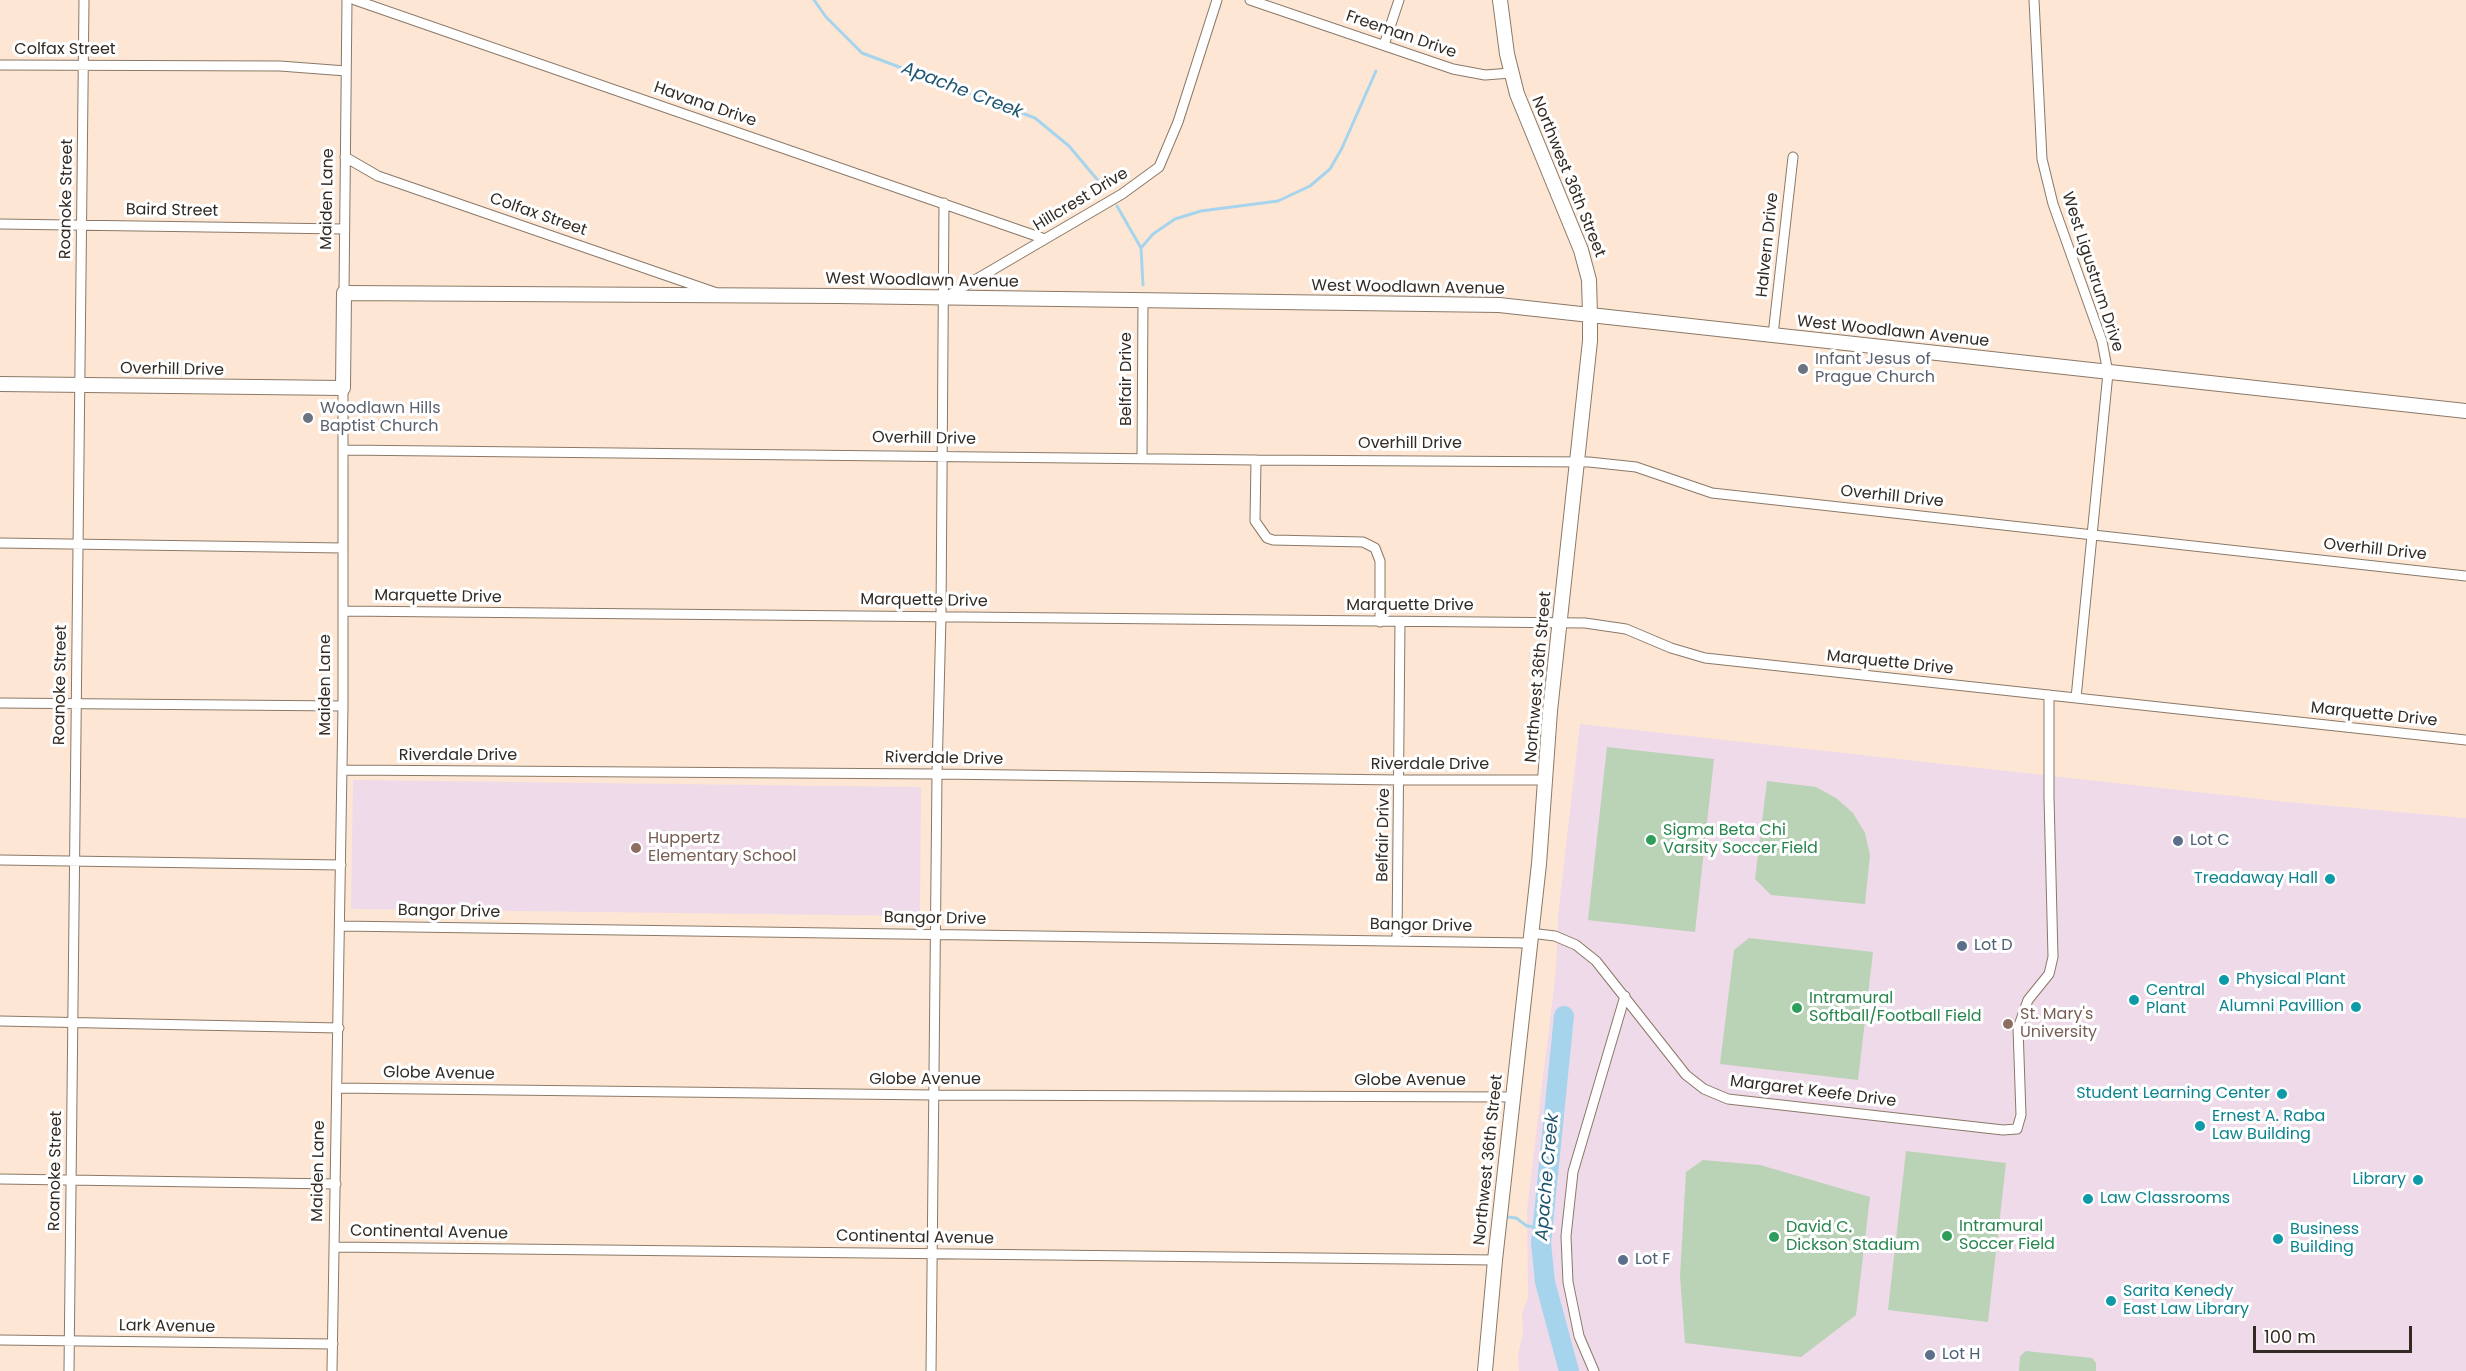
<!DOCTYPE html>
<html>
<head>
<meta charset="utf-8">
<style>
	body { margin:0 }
	#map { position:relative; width:2466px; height:1371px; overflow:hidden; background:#fde7d4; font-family:Poppins,sans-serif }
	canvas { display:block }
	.scale { position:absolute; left:2253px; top:1326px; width:159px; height:27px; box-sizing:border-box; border:3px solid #322a23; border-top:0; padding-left:8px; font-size:18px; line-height:21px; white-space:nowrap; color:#322a23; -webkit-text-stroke:4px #fff; paint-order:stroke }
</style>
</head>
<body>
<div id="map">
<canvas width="2466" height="1371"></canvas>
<div class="scale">100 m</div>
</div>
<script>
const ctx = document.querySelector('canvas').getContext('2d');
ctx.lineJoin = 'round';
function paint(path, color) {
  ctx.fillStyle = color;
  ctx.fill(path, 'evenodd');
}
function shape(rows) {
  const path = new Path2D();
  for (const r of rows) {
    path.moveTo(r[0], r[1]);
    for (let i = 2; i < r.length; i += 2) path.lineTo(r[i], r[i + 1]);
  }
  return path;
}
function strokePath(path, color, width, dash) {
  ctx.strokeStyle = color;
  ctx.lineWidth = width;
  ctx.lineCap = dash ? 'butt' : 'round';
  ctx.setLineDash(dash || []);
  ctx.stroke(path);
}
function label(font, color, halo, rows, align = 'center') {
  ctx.font = font + ' Poppins,sans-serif';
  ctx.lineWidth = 6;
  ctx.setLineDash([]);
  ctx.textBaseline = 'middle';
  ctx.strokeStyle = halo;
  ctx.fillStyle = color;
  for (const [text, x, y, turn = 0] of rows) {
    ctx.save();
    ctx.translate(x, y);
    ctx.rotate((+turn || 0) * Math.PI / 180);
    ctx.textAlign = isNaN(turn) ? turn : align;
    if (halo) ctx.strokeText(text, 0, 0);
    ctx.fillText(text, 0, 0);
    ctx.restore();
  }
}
paint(shape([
	[1580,724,2288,802,2466,818,2466,1371,1519,1371,1518,1355,1523,1333,1522,1313,1528,1298,1527,1209,1556,970,1558,916],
	[353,780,921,787,920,916,351,909]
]), '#efdae9');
paint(shape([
	[1607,747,1714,759,1695,932,1588,920],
	[1767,781,1816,787,1836,798,1853,813,1865,833,1870,855,1865,904,1771,895,1755,879],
	[1749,938,1873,952,1858,1080,1720,1064,1734,950],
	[1906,1151,2006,1163,1988,1322,1888,1310],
	[1703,1160,1760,1165,1870,1197,1856,1315,1801,1357,1685,1343,1680,1276,1686,1172],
	[2026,1351,2092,1358,2096,1363,2096,1371,2019,1371,2020,1356]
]), '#bad2b5');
strokePath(shape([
	[814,0,826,17,862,53,1035,118,1069,146,1106,190],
	[1117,206,1141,248,1143,285],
	[1141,248,1153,234,1175,219,1201,211,1278,201,1310,186,1330,169,1342,148,1376,71],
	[1508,1217,1516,1218,1527,1226,1542,1228]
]), '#a6d4ed', 3);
strokePath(shape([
	[1564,1016,1541,1243,1545,1282,1569,1371]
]), '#a6d4ed', 20);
const street = shape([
	[355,0,1045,239],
	[1250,0,1453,69,1485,75,1511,73],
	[2034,0,2042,159,2053,204,2102,341,2108,373,2076,698],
	[1384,45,1399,0],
	[0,65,280,66,346,71],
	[345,157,378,176,714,292],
	[0,224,344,229],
	[344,293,347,0],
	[946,297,1122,194,1159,167,1178,122,1217,0],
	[1773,335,1793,157],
	[344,450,1256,460,1589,462,1636,467,1712,493,2466,576],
	[1142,458,1143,300],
	[1256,460,1255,521,1267,538,1273,540,1363,542,1375,548,1380,561,1380,622],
	[0,543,343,548],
	[343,611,1585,623,1626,629,1671,648,1705,658,2466,740],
	[0,703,343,706],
	[342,770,937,774,1399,780,1546,780],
	[0,860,341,865],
	[340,926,1529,943],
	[1530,933,1555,936,1576,945,1596,961,1686,1075,1704,1089,1728,1099,2003,1130,2017,1129,2021,1115,2018,1028,2028,1000,2049,974,2053,957,2049,797,2049,695],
	[1397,940,1400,622],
	[0,1021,339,1028],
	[337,1088,933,1095,1512,1097],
	[0,1179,336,1184],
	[335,1247,1495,1260],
	[0,1340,333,1344],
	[69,1371,84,0],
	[332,1371,343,706,343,388],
	[931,1371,937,774,941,616,944,203],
	[1594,1371,1579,1336,1568,1282,1566,1236,1573,1172,1625,996]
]);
const secondary = shape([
	[0,384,343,388,344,293,838,296,1499,305,2466,411],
	[1485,1371,1495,1260,1539,864,1550,711,1590,341,1590,315,1589,280,1581,250,1517,94,1507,54,1500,0]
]);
strokePath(street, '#8b7867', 11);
strokePath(secondary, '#8b7867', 16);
strokePath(street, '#fff', 9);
strokePath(secondary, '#fff', 14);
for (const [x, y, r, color] of [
	[1803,369,6,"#6b7280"],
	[308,418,6,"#6b7280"],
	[1651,840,6,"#2e9e5b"],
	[2178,841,6,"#5c6f8a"],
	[636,848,6,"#8d6e63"],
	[2330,879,6,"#0f9aa8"],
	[1962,946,6,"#5c6f8a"],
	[2224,980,6,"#0f9aa8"],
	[2134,1000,6,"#0f9aa8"],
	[2356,1007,6,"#0f9aa8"],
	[1797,1008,6,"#2e9e5b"],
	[2008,1024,6,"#8d6e63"],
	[2282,1094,6,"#0f9aa8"],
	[2200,1126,6,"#0f9aa8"],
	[2418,1180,6,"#0f9aa8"],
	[2088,1199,6,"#0f9aa8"],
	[1947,1236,6,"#2e9e5b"],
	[1774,1237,6,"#2e9e5b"],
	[2278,1239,6,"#0f9aa8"],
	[1623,1260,6,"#5c6f8a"],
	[2111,1301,6,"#0f9aa8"],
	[1930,1355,6,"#5c6f8a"]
]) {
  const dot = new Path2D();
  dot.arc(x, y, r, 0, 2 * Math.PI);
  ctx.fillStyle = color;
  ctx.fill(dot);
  strokePath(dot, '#fff', 2);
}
label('16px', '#322a23', '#fff', [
	["Freeman Drive",1401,35,19],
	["Colfax Street",65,50],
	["Havana Drive",705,105,19],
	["Northwest 36th Street",1568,177,68],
	["Roanoke Street",67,199,-89],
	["Maiden Lane",328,199,-89],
	["Hillcrest Drive",1081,200,-31],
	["Baird Street",172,211,1],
	["Colfax Street",538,215,19],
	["Halvern Drive",1768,245,-84],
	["West Ligustrum Drive",2092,272,72],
	["West Woodlawn Avenue",922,281,1],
	["West Woodlawn Avenue",1408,288,1],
	["West Woodlawn Avenue",1893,332,6],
	["Overhill Drive",172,370,1],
	["Belfair Drive",1127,379,-90],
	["Overhill Drive",924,439,1],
	["Overhill Drive",1410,444],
	["Overhill Drive",1892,497,6],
	["Overhill Drive",2375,550,6],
	["Marquette Drive",438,597,1],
	["Marquette Drive",924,601,1],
	["Marquette Drive",1410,606],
	["Marquette Drive",1890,663,6],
	["Northwest 36th Street",1539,677,-85],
	["Roanoke Street",61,685,-89],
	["Maiden Lane",326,685,-90],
	["Marquette Drive",2374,715,6],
	["Riverdale Drive",458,756],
	["Riverdale Drive",944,759,1],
	["Riverdale Drive",1430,765],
	["Belfair Drive",1384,835,-89],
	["Bangor Drive",449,912,1],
	["Bangor Drive",935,919,1],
	["Bangor Drive",1421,926,1],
	["Globe Avenue",439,1074,1],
	["Globe Avenue",925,1080],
	["Globe Avenue",1410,1081],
	["Margaret Keefe Drive",1813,1092,7],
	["Northwest 36th Street",1489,1160,-84],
	["Roanoke Street",56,1171,-89],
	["Maiden Lane",319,1171,-89],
	["Continental Avenue",429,1233,1],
	["Continental Avenue",915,1238,1],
	["Lark Avenue",167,1327,1]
]);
label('16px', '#5b616d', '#fff', [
	["Infant Jesus of",1815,360],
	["Prague Church",1815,378],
	["Woodlawn Hills",320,409],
	["Baptist Church",320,427]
], 'left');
label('16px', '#27864d', '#fff', [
	["Sigma Beta Chi",1663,831],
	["Varsity Soccer Field",1663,849],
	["Intramural",1809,999],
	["Softball/Football Field",1809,1017],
	["Intramural",1959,1227],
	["Soccer Field",1959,1245],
	["David C.",1786,1228],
	["Dickson Stadium",1786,1246]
], 'left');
label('16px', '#785e54', '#fff', [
	["Huppertz",648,839],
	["Elementary School",648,857],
	["St. Mary's",2020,1015],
	["University",2020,1033]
], 'left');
label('16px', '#4e5e75', '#fff', [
	["Lot C",2190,841],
	["Lot D",1974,946],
	["Lot F",1635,1260],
	["Lot H",1942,1355]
], 'left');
label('16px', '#0d838f', '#fff', [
	["Treadaway Hall",2318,879,"right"],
	["Physical Plant",2236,980],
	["Central",2146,991],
	["Plant",2146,1009],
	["Alumni Pavillion",2344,1007,"right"],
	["Student Learning Center",2270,1094,"right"],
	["Ernest A. Raba",2212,1117],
	["Law Building",2212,1135],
	["Library",2406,1180,"right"],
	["Law Classrooms",2100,1199],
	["Business",2290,1230],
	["Building",2290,1248],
	["Sarita Kenedy",2123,1292],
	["East Law Library",2123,1310]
], 'left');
label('italic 18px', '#1d546f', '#fff', [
	["Apache Creek",962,91,21],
	["Apache Creek",1548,1177,-85]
]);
</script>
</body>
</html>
